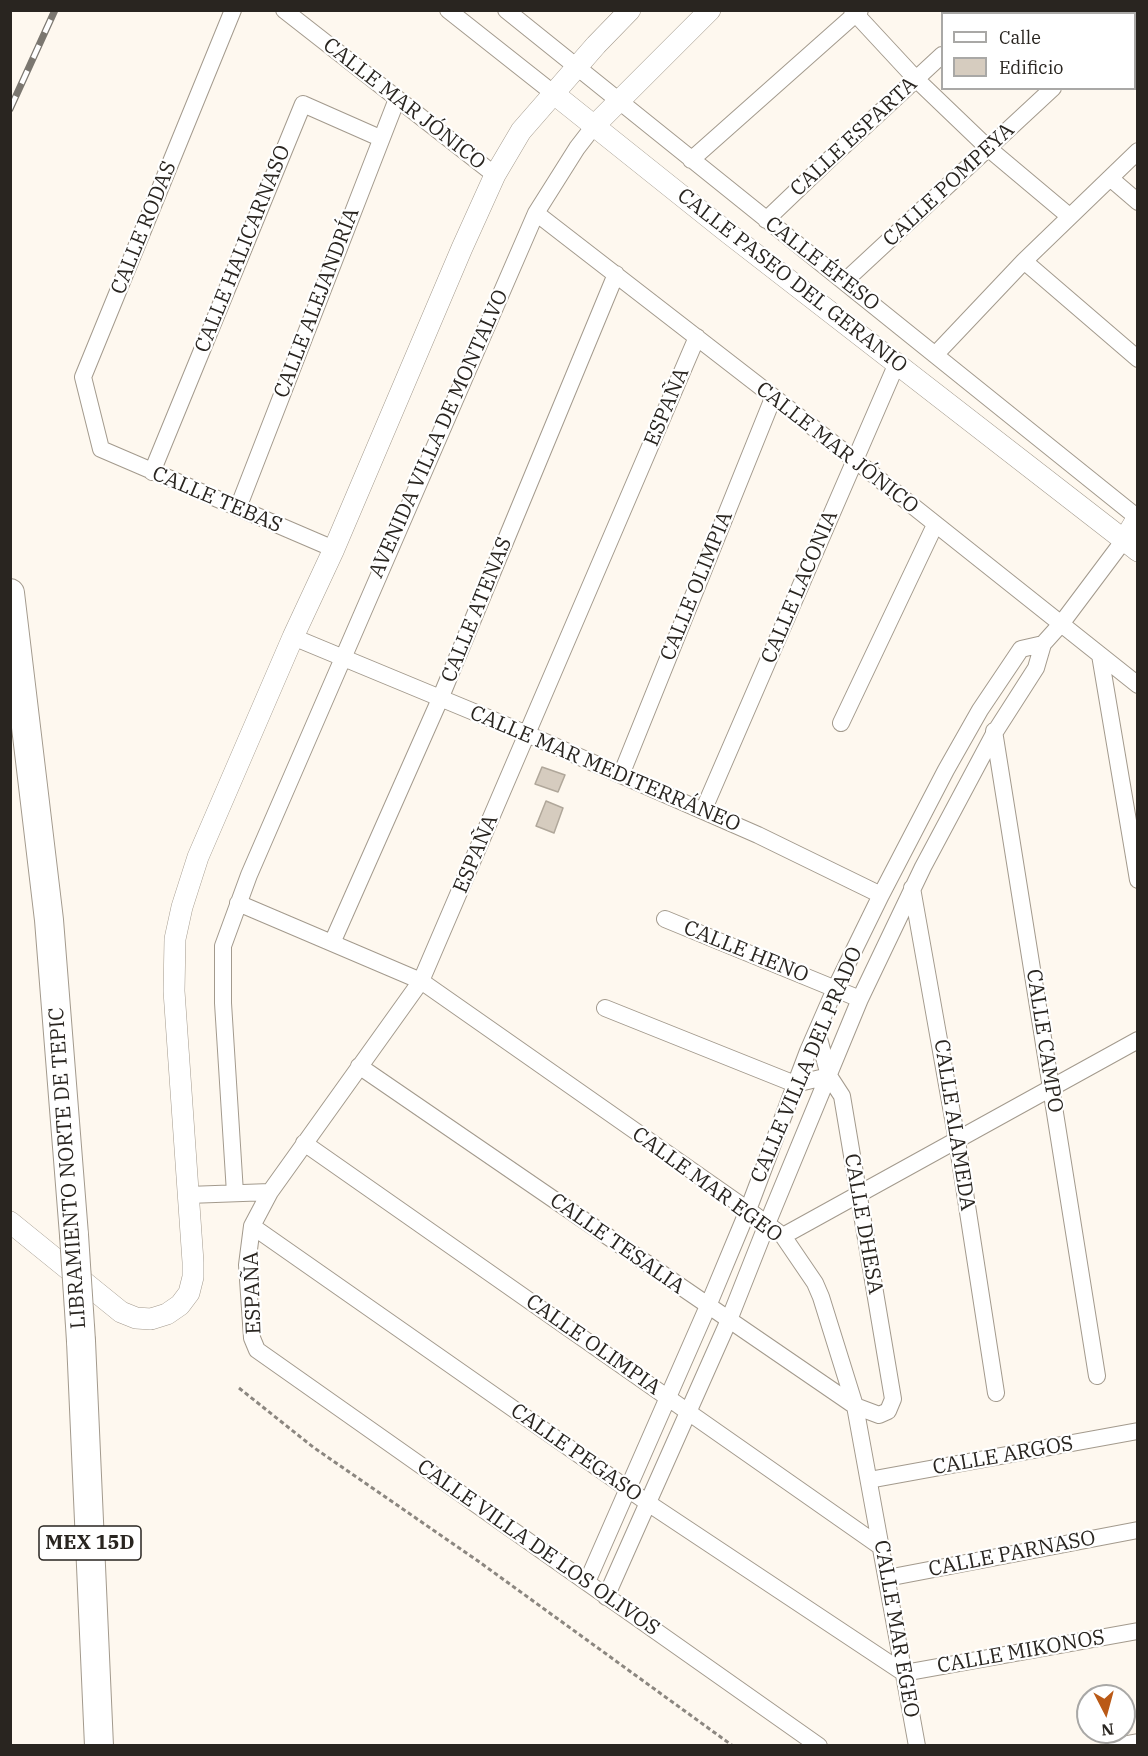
<!DOCTYPE html>
<html>
<head>
<meta charset="utf-8">
<style>
	body { margin:0 }
	#map { position:relative; width:1148px; height:1756px; overflow:hidden; background:#fef8ef; font-family:"IBM Plex Serif",serif }
	canvas { display:block }
	.frame { position:absolute; inset:0; border:12px solid #292520; pointer-events:none }
	.legend { position:absolute; left:941px; top:12px; width:195px; height:78px; box-sizing:border-box; background:#fff; border:2px solid #a9a8a6; margin:0; padding:8px 10px; list-style:none; font-size:18px; color:#292520 }
	.legend li { display:flex; align-items:center; gap:12px; height:30px }
	.legend b { width:30px; border:2px solid #a9a8a6 }
	.north { position:absolute; left:1076px; top:1684px; width:60px; height:60px; box-sizing:border-box; background:#fff; border:2px solid #a9a8a6; border-radius:50%; rotate:174deg; font-size:16px; font-weight:700; line-height:24px; text-align:center; color:#292520 }
	.north::after { content:''; display:block; margin:auto; width:21px; height:27px; background:#ba5a17; clip-path:polygon(50% 0,100% 100%,50% 72%,0 100%) }
</style>
</head>
<body>
<div id="map">
<canvas width="1148" height="1756"></canvas>
<div class="frame"></div>
<ul class="legend">
<li><b style="height:8px;background:#fff"></b>Calle</li>
<li><b style="height:16px;background:#d6ccbf"></b>Edificio</li>
</ul>
<div class="north">N</div>
</div>
<script>
const ctx = document.querySelector('canvas').getContext('2d');
ctx.lineJoin = 'round';
function paint(path, color) {
  ctx.fillStyle = color;
  ctx.fill(path, 'evenodd');
}
function shape(rows) {
  const path = new Path2D();
  for (const r of rows) {
    path.moveTo(r[0], r[1]);
    for (let i = 2; i < r.length; i += 2) path.lineTo(r[i], r[i + 1]);
  }
  return path;
}
function strokePath(path, color, width, dash) {
  ctx.strokeStyle = color;
  ctx.lineWidth = width;
  ctx.lineCap = dash ? 'butt' : 'round';
  ctx.setLineDash(dash || []);
  ctx.stroke(path);
}
function label(font, color, halo, rows, align = 'center') {
  ctx.font = font + ' "IBM Plex Serif",serif';
  ctx.lineWidth = 4.5;
  ctx.setLineDash([]);
  ctx.textBaseline = 'middle';
  ctx.strokeStyle = halo;
  ctx.fillStyle = color;
  for (const [text, x, y, turn = 0] of rows) {
    ctx.save();
    ctx.translate(x, y);
    ctx.rotate((+turn || 0) * Math.PI / 180);
    ctx.textAlign = isNaN(turn) ? turn : align;
    if (halo) ctx.strokeText(text, 0, 0);
    ctx.fillText(text, 0, 0);
    ctx.restore();
  }
}
const building = shape([
	[542,767,565,775,558,792,535,784,542,767],
	[546,801,563,808,554,833,536,826,546,801]
]);
paint(building, '#d6ccbf');
strokePath(building, '#b0a79a', 1.5);
const minor = shape([
	[233,10,83,377,101,449,334,549],
	[284,10,495,175],
	[448,10,553,93],
	[506,10,1138,518],
	[852,10,916,79,988,148,1069,216],
	[1108,10,1110,14],
	[989,14,992,10],
	[1134,14,1138,11],
	[1134,38,1138,41],
	[691,160,860,10],
	[1110,178,1138,202],
	[536,213,855,460,1138,685],
	[766,220,834,155,942,55],
	[1024,261,1138,359],
	[845,281,1053,88],
	[697,337,421,981,270,1192,252,1226,247,1265,252,1338,257,1350,819,1746],
	[935,355,1024,261,1138,151],
	[152,472,303,104,380,138],
	[238,508,397,99],
	[293,637,527,734,758,835,881,895],
	[1100,655,1138,880],
	[841,723,935,525],
	[994,731,1097,1376],
	[621,775,773,398],
	[703,811,897,363],
	[912,888,957,1141,996,1393],
	[238,903,421,981,748,1210,783,1236,815,1283,821,1297,855,1406,917,1746],
	[665,919,860,999],
	[332,943,440,699,616,274],
	[605,1008,795,1084,829,1076],
	[359,1066,855,1406,879,1415,888,1411,893,1399,842,1096,829,1076,817,1031],
	[304,1143,881,1547],
	[235,1193,223,1003,223,946,249,875,536,213,577,148,594,126],
	[188,1195,270,1192],
	[252,1226,648,1503,904,1673,1138,1631],
	[783,1236,1138,1040],
	[869,1480,1138,1431],
	[887,1578,1138,1530],
	[587,1582,708,1306,748,1210,808,1051,835,989,881,895,946,770,980,710,1021,649,1043,644],
	[606,1597,729,1320,767,1224,860,999,923,867,995,732,1036,668,1043,644,1061,624,1124,540],
	[1116,1746,1138,1742]
]);
const tertiary = shape([
	[553,93,727,232,1138,551],
	[594,126,710,10],
	[1124,540,1138,517],
	[10,1222,121,1312,136,1318,151,1319,167,1314,180,1305,189,1293,193,1277,193,1262,174,991,175,939,182,907,198,857,293,637,334,549,462,248,495,175,521,131,596,45,630,10]
]);
const trunk = shape([
	[10,593,49,920,74,1235],
	[81,1341,99,1746]
]);
strokePath(minor, '#a39a8d', 18);
strokePath(tertiary, '#a39a8d', 22);
strokePath(trunk, '#a39a8d', 30);
strokePath(shape([
	[239,1388,313,1447,478,1561,733,1746]
]), '#8c8780', 3, [4.5, 3]);
strokePath(minor, '#fff', 16);
strokePath(tertiary, '#fff', 21);
strokePath(trunk, '#fff', 28);
const rail = shape([
	[10,109,55,10]
]);
strokePath(rail, '#7b7770', 7);
strokePath(rail, '#fff', 4.5, [14]);
const trunkBridge = shape([
	[74,1235,81,1341]
]);
strokePath(trunkBridge, '#a39a8d', 30, []);
strokePath(trunkBridge, '#fff', 28);
for (const [x, y, w] of [
	[90,1543,102]
]) {
  const box = new Path2D();
  box.roundRect(x - w / 2, y - 17, w, 34, 4.5);
  ctx.fillStyle = '#fff';
  ctx.fill(box);
  strokePath(box, '#292520', 1.5);
}
label('bold 20px', '#292520', null, [
	["MEX 15D",90,1543]
]);
label('21px', '#292520', '#fff', [
	["CALLE MAR JÓNICO",404,104,38],
	["CALLE ESPARTA",854,137,-43],
	["CALLE POMPEYA",949,185,-43],
	["CALLE RODAS",144,228,-68],
	["CALLE HALICARNASO",243,249,-68],
	["CALLE ÉFESO",822,264,38],
	["CALLE PASEO DEL GERANIO",792,281,38],
	["CALLE ALEJANDRÍA",317,303,-69],
	["ESPAÑA",667,407,-67],
	["AVENIDA VILLA DE MONTALVO",439,434,-66],
	["CALLE MAR JÓNICO",837,448,38],
	["CALLE TEBAS",217,500,23],
	["CALLE OLIMPIA",697,586,-68],
	["CALLE LACONIA",800,587,-67],
	["CALLE ATENAS",477,610,-68],
	["CALLE MAR MEDITERRÁNEO",605,769,23],
	["ESPAÑA",476,854,-67],
	["CALLE HENO",746,952,22],
	["CALLE CAMPO",1044,1041,81],
	["CALLE VILLA DEL PRADO",807,1065,-67],
	["CALLE ALAMEDA",954,1125,81],
	["LIBRAMIENTO NORTE DE TEPIC",68,1168,-94],
	["CALLE MAR EGEO",707,1185,36],
	["CALLE DHESA",863,1224,80],
	["CALLE TESALIA",617,1244,35],
	["ESPAÑA",253,1293,-92],
	["CALLE OLIMPIA",593,1345,35],
	["CALLE PEGASO",576,1453,35],
	["CALLE ARGOS",1003,1456,-10],
	["CALLE VILLA DE LOS OLIVOS",538,1548,35],
	["CALLE PARNASO",1012,1554,-11],
	["CALLE MAR EGEO",896,1629,80],
	["CALLE MIKONOS",1021,1652,-10]
]);
</script>
</body>
</html>
